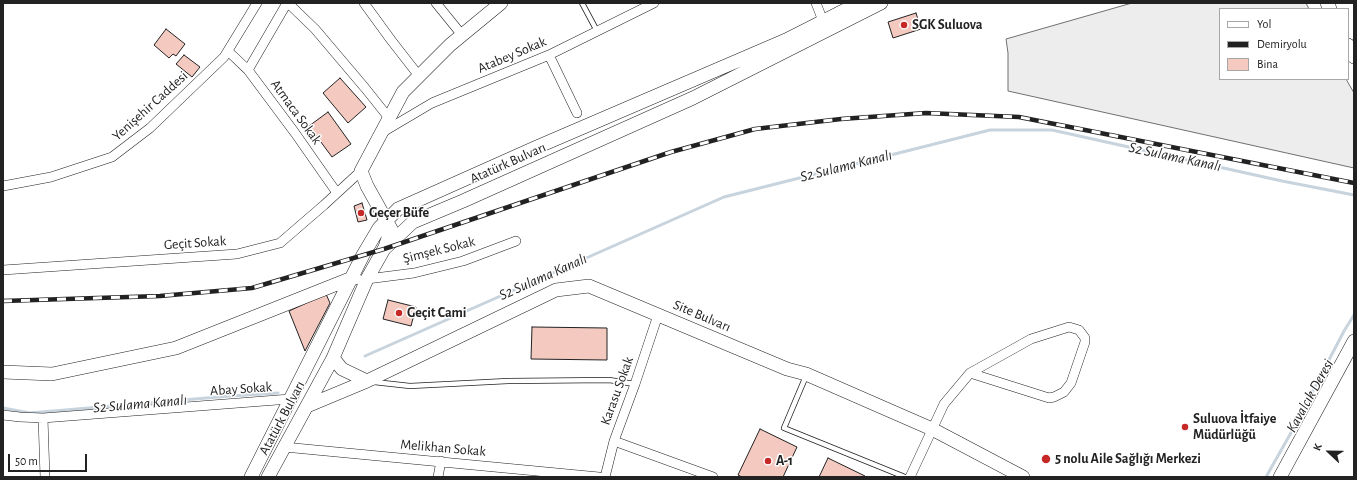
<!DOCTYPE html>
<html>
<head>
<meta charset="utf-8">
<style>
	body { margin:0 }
	#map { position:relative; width:1357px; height:480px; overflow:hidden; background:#fff; font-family:"Alegreya Sans",sans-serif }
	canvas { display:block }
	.frame { position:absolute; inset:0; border:4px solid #222; pointer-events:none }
	.legend { position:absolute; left:1219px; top:8px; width:130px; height:72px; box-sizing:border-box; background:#fff; border:1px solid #a7a7a7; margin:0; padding:5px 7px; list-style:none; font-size:12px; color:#222 }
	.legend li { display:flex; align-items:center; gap:8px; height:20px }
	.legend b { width:20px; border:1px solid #a7a7a7 }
	.north { position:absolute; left:1309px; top:432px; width:40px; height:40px; -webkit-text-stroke:3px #fff; paint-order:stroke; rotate:292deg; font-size:11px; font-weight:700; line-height:16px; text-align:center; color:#222 }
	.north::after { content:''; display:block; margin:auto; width:14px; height:18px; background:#222; clip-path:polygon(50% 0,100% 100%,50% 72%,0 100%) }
	.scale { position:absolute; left:8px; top:454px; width:79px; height:18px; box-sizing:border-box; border:2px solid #222; border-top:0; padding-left:5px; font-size:12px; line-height:14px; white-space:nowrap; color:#222; -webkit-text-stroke:3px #fff; paint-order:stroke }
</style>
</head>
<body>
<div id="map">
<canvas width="1357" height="480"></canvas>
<div class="frame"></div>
<ul class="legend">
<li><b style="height:5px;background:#fff"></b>Yol</li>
<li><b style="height:5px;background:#222"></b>Demiryolu</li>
<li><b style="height:11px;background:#f3c9c0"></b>Bina</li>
</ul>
<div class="north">K</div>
<div class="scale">50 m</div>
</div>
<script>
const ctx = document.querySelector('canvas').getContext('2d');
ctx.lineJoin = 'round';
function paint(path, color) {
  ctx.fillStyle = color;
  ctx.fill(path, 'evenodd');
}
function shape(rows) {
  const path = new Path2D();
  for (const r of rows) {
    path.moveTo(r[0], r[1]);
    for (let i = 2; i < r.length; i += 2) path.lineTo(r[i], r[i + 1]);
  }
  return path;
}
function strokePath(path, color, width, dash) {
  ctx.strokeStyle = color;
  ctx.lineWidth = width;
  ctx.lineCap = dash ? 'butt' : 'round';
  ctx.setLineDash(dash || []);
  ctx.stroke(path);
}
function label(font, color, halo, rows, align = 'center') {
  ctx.font = font + ' "Alegreya Sans",sans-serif';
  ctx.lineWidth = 3;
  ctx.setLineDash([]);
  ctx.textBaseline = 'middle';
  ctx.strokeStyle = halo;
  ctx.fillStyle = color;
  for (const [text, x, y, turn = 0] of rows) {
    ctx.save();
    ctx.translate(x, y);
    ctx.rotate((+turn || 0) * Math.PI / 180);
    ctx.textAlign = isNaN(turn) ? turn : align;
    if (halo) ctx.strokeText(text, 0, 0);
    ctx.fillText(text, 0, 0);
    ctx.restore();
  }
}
const parking = shape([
	[1132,3,1306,3,1309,9,1220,9,1220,79,1346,79,1354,93,1354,168,1008,91,1008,53,1006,39,1132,3]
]);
paint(parking, '#ededed');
strokePath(parking, '#6f6f6f', 1);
strokePath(shape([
	[365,356,724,197,990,130,1052,130,1282,181,1354,195],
	[3,408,30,413,230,396,278,393],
	[1266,477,1292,431,1344,331,1354,315]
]), '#c7d3dd', 3);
const building = shape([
	[916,13,921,29,893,38,888,22,916,13],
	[166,29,185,44,176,56,173,54,169,58,154,45,166,29],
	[184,55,200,67,192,77,176,64,184,55],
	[340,78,366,107,348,123,323,93,340,78],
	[328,112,351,144,332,157,309,126,328,112],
	[362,203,367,220,358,222,354,206,362,203],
	[326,294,330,303,305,351,289,311,326,294],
	[388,300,416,307,411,326,383,319,388,300],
	[532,327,607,328,607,360,531,359,532,327],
	[760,429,797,447,783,477,742,477,738,475,760,429],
	[828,458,865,476,864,477,819,477,828,458]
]);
paint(building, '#f3c9c0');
strokePath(building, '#222', 1);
const lane = shape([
	[582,3,597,31],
	[806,376,784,428,905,477],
	[374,382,410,386,508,381,609,380,635,384]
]);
const street = shape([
	[288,3,315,29,365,88,389,118],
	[364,3,391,40,419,76],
	[436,3,462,35],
	[816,3,823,21],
	[228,51,248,70,295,133,337,193],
	[549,55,577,113],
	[248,70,287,3],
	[383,132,432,103,549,55,654,3],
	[3,186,51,177,112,157,150,128,224,57,257,3],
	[3,270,237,254,280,243,324,205,361,171],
	[367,279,414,273,463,261,516,241],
	[3,415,20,417,43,418,290,399],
	[43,418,45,477],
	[614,441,713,477],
	[284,447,599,477],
	[438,477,441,461],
	[605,477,614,441,635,384,658,315],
	[910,477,944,404,970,373,1031,339,1069,327,1079,330,1085,338,1085,342,1071,383,1064,392,1054,397,1049,398,970,373]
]);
const secondary = shape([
	[1327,3,1330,9],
	[1348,45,1354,57],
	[385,247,391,229,367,186,361,171,403,92,450,45,501,3],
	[333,358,342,369,367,381],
	[3,372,52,374,176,348,352,278,355,278],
	[307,406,367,381,556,290,589,286,787,369,806,374,932,429,1023,477],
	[251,477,363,255,379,228,398,209,537,147,786,40,859,3],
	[268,477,333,358,367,279,384,249,413,222,463,201,693,98,881,3],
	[1280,477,1354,341]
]);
strokePath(lane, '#222', 6);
strokePath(street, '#222', 10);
strokePath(secondary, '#222', 14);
strokePath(lane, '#fff', 4.5);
strokePath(street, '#fff', 9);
strokePath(secondary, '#fff', 13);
const rail = shape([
	[3,301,160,296,252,288,384,249,671,152,755,129,841,119,926,113,1019,117,1354,183]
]);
strokePath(rail, '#222', 4.5);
strokePath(rail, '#fff', 3, [9]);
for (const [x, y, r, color] of [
	[904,25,4,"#c62828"],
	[361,213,4,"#c62828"],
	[399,313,4,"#c62828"],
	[1185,427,4,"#c62828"],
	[1046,459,5,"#c62828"],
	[768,461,4,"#c62828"]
]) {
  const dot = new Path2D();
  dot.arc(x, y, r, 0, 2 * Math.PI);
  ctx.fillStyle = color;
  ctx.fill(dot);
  strokePath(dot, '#fff', 1.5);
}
label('bold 14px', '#222', '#fff', [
	["SGK Suluova",912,25],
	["Geçer Büfe",369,213],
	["Geçit Cami",407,313],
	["Suluova İtfaiye",1193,419],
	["Müdürlüğü",1193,435],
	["5 nolu Aile Sağlığı Merkezi",1055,459],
	["A-1",776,461]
], 'left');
label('14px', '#222', '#fff', [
	["Atabey Sokak",512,55,-23],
	["Yenişehir Caddesi",150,106,-42],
	["Atmaca Sokak",296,112,54],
	["Atatürk Bulvarı",508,163,-24],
	["Geçit Sokak",195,243,-4],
	["Şimşek Sokak",439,250,-14],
	["Site Bulvarı",702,316,23],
	["Abay Sokak",241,389,-4],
	["Karasu Sokak",617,391,-70],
	["Atatürk Bulvarı",282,418,-62],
	["Melikhan Sokak",443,448,5]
]);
label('italic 15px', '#222', '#fff', [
	["S2 Sulama Kanalı",1175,157,12],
	["S2 Sulama Kanalı",846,166,-14],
	["S2 Sulama Kanalı",543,277,-24],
	["Kavalcık Deresi",1310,396,-61],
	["S2 Sulama Kanalı",140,404,-5]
]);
</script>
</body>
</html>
